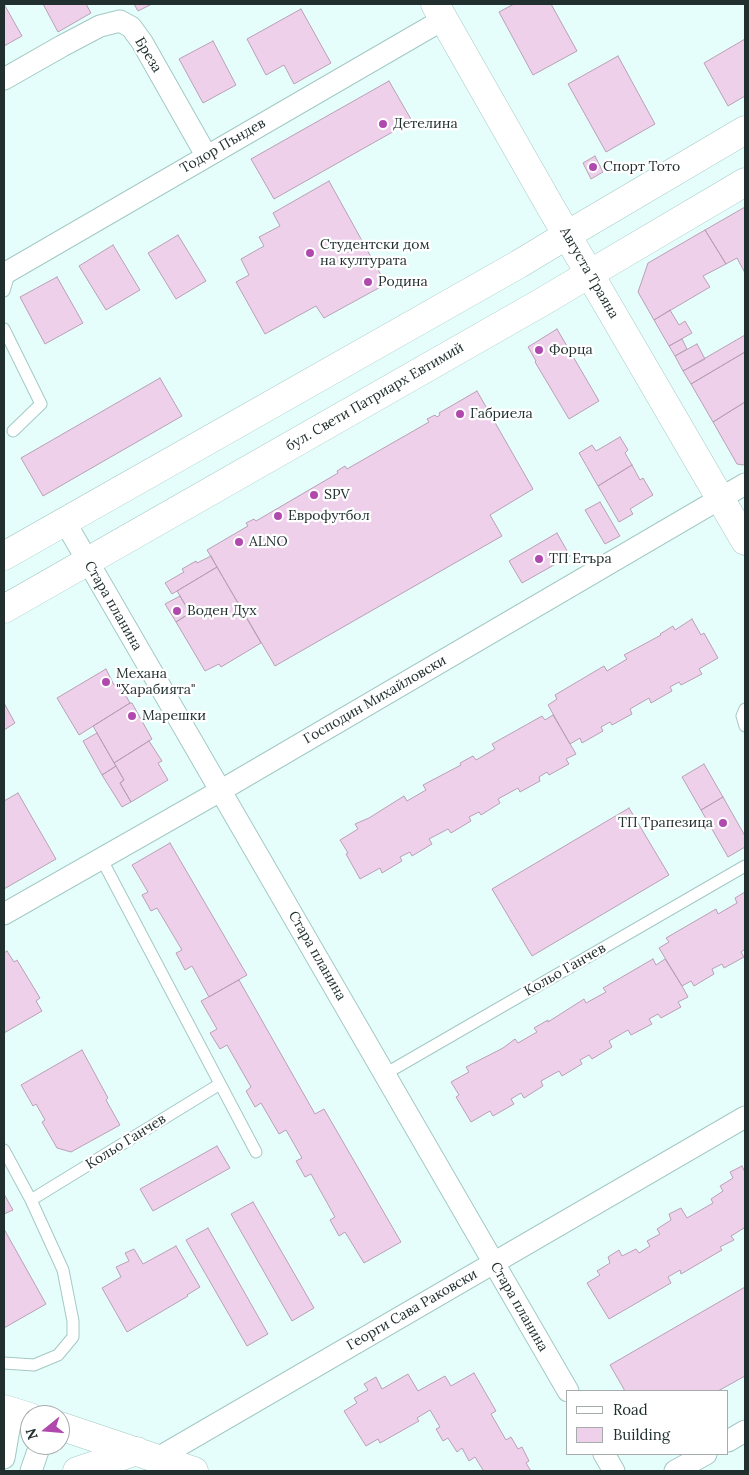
<!DOCTYPE html>
<html>
<head>
<meta charset="utf-8">
<style>
	body { margin:0 }
	#map { position:relative; width:749px; height:1475px; overflow:hidden; background:#e6fefb; font-family:Lora,serif }
	canvas { display:block }
	.frame { position:absolute; inset:0; border:5px solid #21302f; pointer-events:none }
	.legend { position:absolute; left:566px; top:1390px; width:162px; height:65px; box-sizing:border-box; background:#fff; border:1px solid #a6acac; margin:0; padding:6px 9px; list-style:none; font-size:15px; color:#21302f }
	.legend li { display:flex; align-items:center; gap:10px; height:25px }
	.legend b { width:25px; border:1px solid #a6acac }
	.north { position:absolute; left:20px; top:1405px; width:50px; height:50px; box-sizing:border-box; background:#fff; border:1px solid #a6acac; border-radius:50%; rotate:253deg; font-size:14px; font-weight:700; line-height:20px; text-align:center; color:#21302f }
	.north::after { content:''; display:block; margin:auto; width:18px; height:22px; background:#b049ad; clip-path:polygon(50% 0,100% 100%,50% 72%,0 100%) }
</style>
</head>
<body>
<div id="map">
<canvas width="749" height="1475"></canvas>
<div class="frame"></div>
<ul class="legend">
<li><b style="height:6px;background:#fff"></b>Road</li>
<li><b style="height:14px;background:#eed0eb"></b>Building</li>
</ul>
<div class="north">N</div>
</div>
<script>
const ctx = document.querySelector('canvas').getContext('2d');
ctx.lineJoin = 'round';
function paint(path, color) {
  ctx.fillStyle = color;
  ctx.fill(path, 'evenodd');
}
function shape(rows) {
  const path = new Path2D();
  for (const r of rows) {
    path.moveTo(r[0], r[1]);
    for (let i = 2; i < r.length; i += 2) path.lineTo(r[i], r[i + 1]);
  }
  return path;
}
function strokePath(path, color, width, dash) {
  ctx.strokeStyle = color;
  ctx.lineWidth = width;
  ctx.lineCap = dash ? 'butt' : 'round';
  ctx.setLineDash(dash || []);
  ctx.stroke(path);
}
function label(font, color, halo, rows, align = 'center') {
  ctx.font = font + ' Lora,serif';
  ctx.lineWidth = 4.5;
  ctx.setLineDash([]);
  ctx.textBaseline = 'middle';
  ctx.strokeStyle = halo;
  ctx.fillStyle = color;
  for (const [text, x, y, turn = 0] of rows) {
    ctx.save();
    ctx.translate(x, y);
    ctx.rotate((+turn || 0) * Math.PI / 180);
    ctx.textAlign = isNaN(turn) ? turn : align;
    if (halo) ctx.strokeText(text, 0, 0);
    ctx.fillText(text, 0, 0);
    ctx.restore();
  }
}
const building = shape([
	[4,4,22,36,4,46,4,4],
	[43,4,86,4,91,13,58,32,43,4],
	[134,4,152,4,138,11,134,4],
	[514,4,551,4,577,51,533,75,499,12,514,4],
	[301,9,331,63,294,84,284,65,266,75,247,39,301,9],
	[745,39,745,96,728,106,704,63,745,39],
	[213,41,236,85,203,103,179,59,213,41],
	[618,56,655,124,606,152,568,84,618,56],
	[389,81,412,121,274,199,251,159,389,81],
	[595,156,603,172,591,179,583,163,595,156],
	[329,181,386,284,324,318,316,306,265,334,236,282,249,275,241,259,264,246,259,237,280,226,273,213,329,181],
	[745,207,745,273,737,258,726,264,705,230,745,207],
	[705,230,726,264,703,276,710,287,654,320,638,292,648,263,705,230],
	[178,235,206,281,176,299,148,253,178,235],
	[113,245,140,290,106,310,79,266,113,245],
	[57,277,83,323,45,344,20,297,57,277],
	[670,310,679,325,685,321,692,333,669,346,654,320,670,310],
	[557,329,599,401,569,419,535,362,536,361,528,347,557,329],
	[745,335,745,352,691,384,683,371,745,335],
	[682,339,687,349,675,356,669,346,682,339],
	[697,344,705,359,683,371,675,356,697,344],
	[745,352,745,402,713,422,691,384,745,352],
	[160,378,182,416,43,496,21,458,160,378],
	[477,391,533,489,490,515,502,536,275,666,207,550,248,526,246,523,254,519,256,521,338,473,337,471,345,466,347,469,429,422,427,419,435,415,437,417,440,415,439,413,477,391],
	[745,402,745,464,743,465,737,464,713,422,745,402],
	[620,437,628,450,625,453,632,465,598,486,579,453,592,445,596,451,620,437],
	[632,465,640,480,643,478,653,495,630,509,633,514,619,522,598,486,632,465],
	[600,502,620,536,605,544,585,510,600,502],
	[557,533,570,556,522,583,509,561,557,533],
	[211,556,217,567,172,594,165,583,184,572,182,569,196,561,197,563,211,556],
	[217,567,261,643,221,667,219,664,205,671,176,622,190,613,177,591,217,567],
	[180,596,190,613,176,622,165,604,180,596],
	[692,619,701,635,704,633,718,658,699,669,702,674,681,685,679,682,670,687,672,691,651,703,649,698,630,709,632,714,612,725,610,722,601,727,603,731,582,743,580,738,570,744,548,705,557,699,555,695,604,666,607,671,627,659,624,655,661,635,660,634,673,626,675,630,692,619],
	[106,669,114,685,118,682,130,703,79,735,57,698,106,669],
	[4,703,15,723,4,730,4,703],
	[130,703,132,703,152,739,114,763,93,726,130,703],
	[553,715,576,754,566,759,569,764,549,775,547,772,539,777,540,781,520,792,518,788,498,799,500,803,481,815,479,812,469,817,471,821,451,833,448,829,429,839,432,844,412,856,410,852,400,857,402,861,382,873,380,868,360,879,346,854,348,853,340,840,358,829,355,824,369,818,404,796,407,801,426,790,423,785,461,765,460,763,473,756,476,760,495,749,492,744,542,716,545,720,553,715],
	[97,733,116,766,102,775,83,741,97,733],
	[149,741,162,761,158,763,168,780,131,802,120,783,124,780,114,763,149,741],
	[704,764,723,797,701,810,682,777,704,764],
	[116,766,124,780,120,783,131,802,122,807,102,775,116,766],
	[18,793,56,859,4,889,4,801,18,793],
	[723,797,745,836,745,847,728,857,701,810,723,797],
	[629,808,669,875,532,956,492,889,629,808],
	[170,843,247,975,209,997,192,966,185,970,176,953,182,950,157,908,151,911,142,895,148,892,132,865,170,843],
	[745,892,745,949,741,952,744,957,724,968,722,964,712,969,714,974,694,986,691,981,682,986,659,948,669,942,666,938,716,909,718,914,737,903,735,898,745,892],
	[7,951,14,962,17,960,40,998,36,1001,42,1011,4,1033,4,953,7,951],
	[653,959,656,965,665,959,682,986,688,997,678,1002,681,1007,661,1018,658,1014,649,1019,652,1024,631,1035,628,1030,609,1041,612,1047,592,1059,589,1055,580,1060,582,1064,562,1076,559,1071,541,1081,543,1086,524,1098,521,1093,511,1099,514,1104,493,1116,490,1111,471,1122,456,1097,459,1095,451,1082,469,1072,466,1067,503,1048,515,1039,518,1043,537,1032,534,1028,548,1020,548,1022,584,999,586,1003,606,992,603,988,653,959],
	[239,980,315,1114,324,1109,401,1242,364,1263,345,1232,339,1236,330,1220,335,1217,311,1174,305,1177,296,1161,302,1158,286,1130,279,1134,261,1103,255,1107,246,1091,251,1087,227,1045,220,1049,210,1033,217,1029,201,1001,239,980],
	[82,1050,108,1098,106,1100,120,1125,71,1152,57,1148,42,1122,45,1120,36,1104,33,1106,21,1085,82,1050],
	[217,1146,230,1168,153,1211,140,1189,217,1146],
	[742,1166,745,1172,745,1230,744,1228,731,1236,734,1240,720,1247,722,1250,681,1274,680,1270,668,1277,671,1283,609,1319,587,1283,600,1275,597,1271,610,1263,608,1257,619,1250,622,1256,636,1249,639,1253,650,1246,647,1241,660,1234,657,1229,671,1220,669,1214,681,1208,687,1218,713,1203,711,1199,723,1191,720,1186,733,1178,730,1172,742,1166],
	[4,1194,13,1210,4,1214,4,1194],
	[253,1202,314,1308,292,1321,231,1214,253,1202],
	[208,1228,268,1334,247,1346,186,1240,208,1228],
	[4,1229,46,1304,4,1328,4,1229],
	[176,1246,200,1287,187,1295,188,1296,127,1332,102,1288,121,1277,116,1267,129,1261,125,1253,134,1249,143,1264,176,1246],
	[745,1287,745,1376,718,1391,625,1391,610,1365,745,1287],
	[474,1373,496,1411,491,1414,506,1440,511,1437,518,1449,522,1447,529,1461,526,1463,531,1471,481,1471,483,1470,475,1457,469,1461,462,1448,457,1452,448,1438,443,1441,436,1429,440,1427,430,1410,417,1418,419,1421,380,1443,378,1439,366,1446,344,1411,357,1403,354,1398,368,1390,364,1384,376,1377,382,1389,408,1374,418,1391,445,1376,451,1386,474,1373]
]);
paint(building, '#eed0eb');
strokePath(building, '#b8a0b6', 1);
const service = shape([
	[4,291,10,271],
	[4,329,41,404,13,431],
	[745,709,742,716,745,726],
	[101,858,256,1152],
	[385,1074,745,866],
	[4,1150,31,1200,63,1270,73,1321,73,1337,58,1355,34,1365,4,1363],
	[31,1200,220,1084]
]);
const minor = shape([
	[4,79,62,46,100,26,120,21,131,27,142,42,206,155],
	[4,274,444,19],
	[65,522,568,1391],
	[4,914,220,791,745,484],
	[728,1441,745,1431],
	[604,1454,614,1471],
	[4,1458,12,1412],
	[156,1459,745,1117],
	[31,1471,40,1445],
	[675,1471,706,1454]
]);
const tertiary = shape([
	[435,4,550,206,745,541],
	[4,1409,30,1417],
	[60,1426,194,1471],
	[77,1471,137,1451]
]);
const primary = shape([
	[4,556,519,264,567,235,745,130],
	[4,609,542,302,745,182]
]);
strokePath(service, '#a3c9c5', 13);
strokePath(minor, '#a3c9c5', 23);
strokePath(tertiary, '#a3c9c5', 29);
strokePath(primary, '#a3c9c5', 29);
strokePath(service, '#fff', 11);
strokePath(minor, '#fff', 21);
strokePath(tertiary, '#fff', 28);
strokePath(primary, '#fff', 28);
for (const [x, y, r, color] of [
	[383,124,5,"#b049ad"],
	[593,167,5,"#b049ad"],
	[310,253,5,"#b049ad"],
	[368,282,5,"#b049ad"],
	[539,350,5,"#b049ad"],
	[460,414,5,"#b049ad"],
	[314,495,5,"#b049ad"],
	[278,516,5,"#b049ad"],
	[239,542,5,"#b049ad"],
	[539,559,5,"#b049ad"],
	[177,611,5,"#b049ad"],
	[106,682,5,"#b049ad"],
	[132,716,5,"#b049ad"],
	[723,823,5,"#b049ad"]
]) {
  const dot = new Path2D();
  dot.arc(x, y, r, 0, 2 * Math.PI);
  ctx.fillStyle = color;
  ctx.fill(dot);
  strokePath(dot, '#fff', 2);
}
label('14px', '#21302f', '#fff', [
	["Бреза",148,55,59],
	["Тодор Пъндев",223,146,-30],
	["Августа Траяна",589,273,60],
	["бул. Свети Патриарх Евтимий",375,397,-30],
	["Стара планина",113,606,60],
	["Господин Михайловски",375,700,-30],
	["Стара планина",317,956,60],
	["Кольо Ганчев",565,970,-30],
	["Кольо Ганчев",126,1142,-32],
	["Стара планина",519,1307,60],
	["Георги Сава Раковски",412,1310,-30]
]);
label('14px', '#21302f', '#fff', [
	["Детелина",393,124],
	["Спорт Тото",603,167],
	["Студентски дом",320,245],
	["на културата",320,261],
	["Родина",378,282],
	["Форца",549,350],
	["Габриела",470,414],
	["SPV",324,495],
	["Еврофутбол",288,516],
	["ALNO",249,542],
	["ТП Етъра",549,559],
	["Воден Дух",187,611],
	["Механа",116,674],
	["\"Харабията\"",116,690],
	["Марешки",142,716],
	["ТП Трапезица",713,823,"right"]
], 'left');
</script>
</body>
</html>
